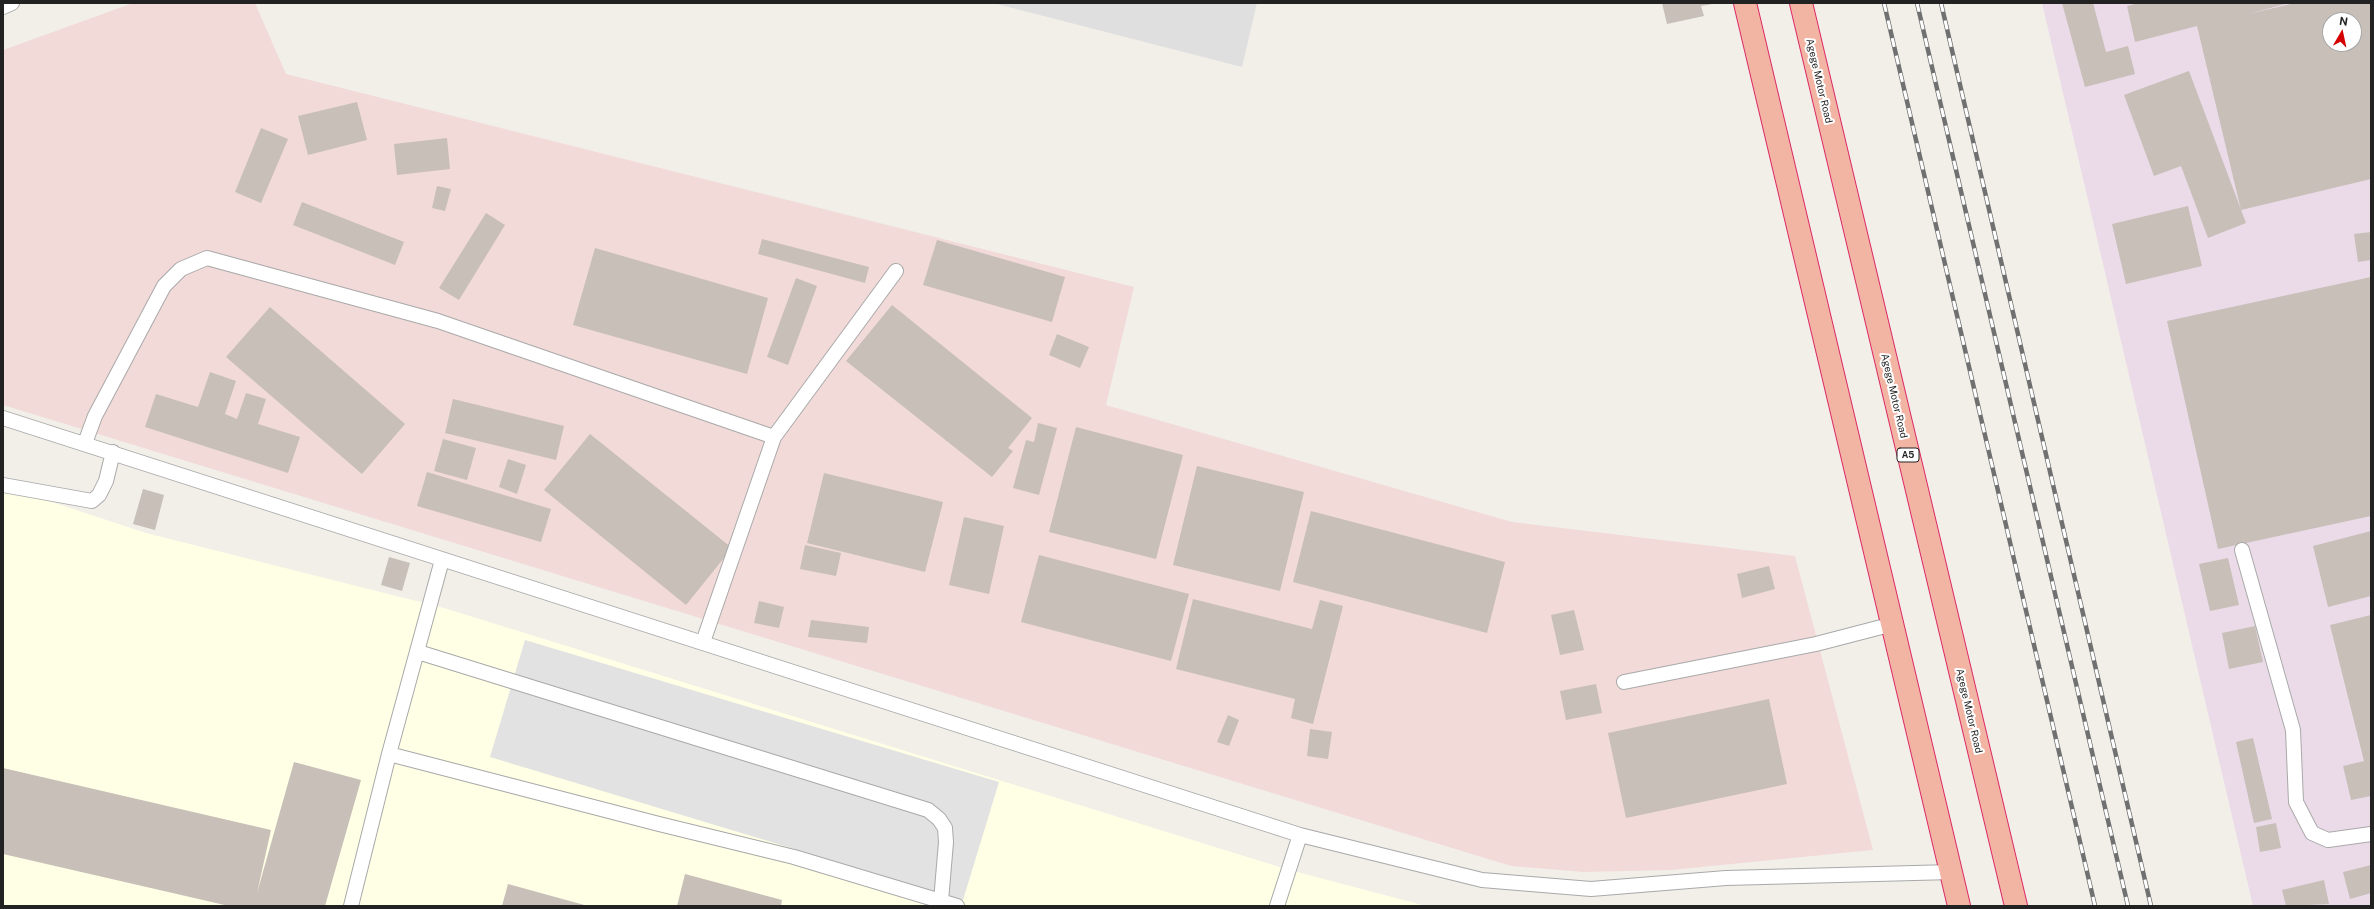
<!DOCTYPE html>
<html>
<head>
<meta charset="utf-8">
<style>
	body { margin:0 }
	#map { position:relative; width:2374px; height:909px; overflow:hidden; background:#f2efe9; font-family:"Public Sans",sans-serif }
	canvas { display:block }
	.frame { position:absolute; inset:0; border:4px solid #222; pointer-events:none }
	.north { position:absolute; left:2322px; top:12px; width:40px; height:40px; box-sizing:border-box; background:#fff; border:1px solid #a7a7a7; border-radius:50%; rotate:9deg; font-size:11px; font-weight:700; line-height:16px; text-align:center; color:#222 }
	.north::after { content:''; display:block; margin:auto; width:14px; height:18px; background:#d40000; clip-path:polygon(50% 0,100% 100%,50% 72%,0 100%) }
</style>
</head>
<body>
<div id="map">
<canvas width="2374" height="909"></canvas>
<div class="frame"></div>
<div class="north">N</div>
</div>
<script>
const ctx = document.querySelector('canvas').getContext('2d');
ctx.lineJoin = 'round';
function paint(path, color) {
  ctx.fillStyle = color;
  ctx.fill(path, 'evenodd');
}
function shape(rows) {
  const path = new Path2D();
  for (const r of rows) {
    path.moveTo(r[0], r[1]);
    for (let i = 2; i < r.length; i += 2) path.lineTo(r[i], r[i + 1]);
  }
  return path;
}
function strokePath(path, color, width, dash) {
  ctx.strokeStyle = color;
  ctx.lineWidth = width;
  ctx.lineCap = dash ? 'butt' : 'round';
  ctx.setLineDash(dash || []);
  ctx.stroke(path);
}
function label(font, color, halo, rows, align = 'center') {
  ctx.font = font + ' "Public Sans",sans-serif';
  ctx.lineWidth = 4;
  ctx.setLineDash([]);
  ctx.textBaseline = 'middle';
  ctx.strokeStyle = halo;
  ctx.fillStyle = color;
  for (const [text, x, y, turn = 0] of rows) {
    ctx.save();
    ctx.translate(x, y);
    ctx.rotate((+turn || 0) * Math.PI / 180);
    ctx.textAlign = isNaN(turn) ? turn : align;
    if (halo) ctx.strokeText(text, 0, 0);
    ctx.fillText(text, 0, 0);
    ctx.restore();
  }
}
paint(shape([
	[993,3,1257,3,1242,67]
]), '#e0dfdf');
paint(shape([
	[133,3,255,3,286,74,1134,287,1106,405,1512,522,1795,556,1873,850,1671,870,1583,872,1511,866,3,405,3,50]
]), '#f2dad9');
paint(shape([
	[2042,3,2371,3,2371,906,2253,906],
	[2330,20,2354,20,2354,44,2330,44]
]), '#ebdbe8');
paint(shape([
	[3,486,146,533,444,608,1286,869,1426,906,3,906]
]), '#ffffe5');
paint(shape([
	[525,640,999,782,963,900,490,757]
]), '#e2e2e2');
paint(shape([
	[1662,3,1713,3,1713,4,1701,6,1704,16,1667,24],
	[2062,3,2093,3,2106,52,2128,46,2135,74,2085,87],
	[2139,3,2289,3,2248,14,2295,3,2371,3,2371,179,2241,210,2197,26,2135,42,2127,6],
	[2330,20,2354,20,2354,44,2330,44],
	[2189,71,2246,223,2208,238,2181,166,2154,176,2124,95],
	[357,102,367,140,308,155,298,116],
	[261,128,288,139,261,203,235,192],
	[447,138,450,169,397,175,394,144],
	[437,186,451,189,445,211,432,208],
	[302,202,404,242,395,265,293,225],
	[2188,206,2202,266,2126,284,2112,224],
	[486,213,505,225,459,300,439,288],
	[2371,232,2371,260,2358,262,2354,234],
	[762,239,869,267,865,283,758,254],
	[937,240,1065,277,1052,322,923,285],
	[595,248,768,298,747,374,573,325],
	[2371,277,2371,516,2218,549,2167,321],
	[796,278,817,286,788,365,767,357],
	[892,305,1032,418,1008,448,1013,451,992,477,846,361],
	[270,307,405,424,362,474,226,357],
	[1057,334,1089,347,1080,368,1049,355],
	[210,372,236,381,225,414,237,419,246,393,266,399,258,424,300,437,288,473,145,427,156,394,198,407],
	[453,399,564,426,556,460,445,433],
	[1038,423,1057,428,1039,495,1013,488,1026,440,1034,442],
	[1076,427,1183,455,1156,559,1049,532],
	[590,434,732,548,686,605,544,490],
	[443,439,476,448,467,480,434,471],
	[508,459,526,465,517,494,499,487],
	[1197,466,1304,492,1280,591,1173,565],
	[427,472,551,509,541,542,417,506],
	[824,473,943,502,925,572,807,543],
	[143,489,164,495,155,530,133,524],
	[1311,511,1505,562,1487,633,1293,582],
	[964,517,1004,526,989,594,949,585],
	[2371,531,2371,596,2328,607,2313,546],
	[805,545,841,553,836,576,800,569],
	[1039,555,1189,594,1171,661,1021,622],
	[389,557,410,563,402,591,381,585],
	[2228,558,2239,605,2210,611,2199,564],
	[1769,566,1775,589,1742,598,1737,574],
	[1193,599,1312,629,1320,600,1343,606,1313,724,1291,718,1295,699,1176,669],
	[759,601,784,607,779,628,754,623],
	[1574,610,1584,650,1560,655,1551,615],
	[2371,615,2371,796,2351,800,2343,766,2364,761,2330,625],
	[811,620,869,627,867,643,808,637],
	[2255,626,2263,662,2229,669,2222,633],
	[1596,684,1602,713,1566,720,1560,691],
	[1769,699,1787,784,1626,818,1608,733],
	[1228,715,1239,720,1229,746,1217,742],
	[1310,729,1332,732,1328,759,1307,756],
	[2253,738,2272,819,2254,823,2236,742],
	[294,762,361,780,325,906,229,906,3,854,3,768,271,830,257,893],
	[2276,823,2281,848,2260,852,2256,827],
	[2371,865,2371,893,2350,899,2343,872],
	[685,874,782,900,781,906,677,906],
	[2324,880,2329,904,2286,906,2282,890],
	[508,884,588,906,502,906]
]), '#c7bfb8');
const service = shape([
	[3,7,12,3],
	[3,418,1300,835,1482,880,1591,889,1726,878,1952,872],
	[85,443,95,416,164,286,181,269,207,258,438,321,774,437],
	[3,485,92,501,99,495,106,481,113,452],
	[2242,550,2293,730,2296,802,2312,833,2328,840,2371,834],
	[703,642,774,437,896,271],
	[418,652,928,810,939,819,945,828,946,842,941,901],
	[1624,682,1816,644,1893,624],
	[389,754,659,824,794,857,957,906],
	[351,906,389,754,442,560],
	[1277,906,1300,835]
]);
const trunk = shape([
	[1745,3,1959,906],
	[1801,3,2016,906]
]);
strokePath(service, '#a9a9a9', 16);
strokePath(trunk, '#dc2a67', 24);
strokePath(service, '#fff', 14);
strokePath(trunk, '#f2b4a3', 22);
const rail = shape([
	[1884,3,2095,906],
	[1917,3,2128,906],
	[1941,3,2151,906]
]);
strokePath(rail, '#707070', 4.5);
strokePath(rail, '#fff', 3, [9]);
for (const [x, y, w] of [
	[1908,455,22]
]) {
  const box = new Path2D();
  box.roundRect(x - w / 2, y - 7, w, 14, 3);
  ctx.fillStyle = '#fff';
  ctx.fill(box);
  strokePath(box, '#222', 1);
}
label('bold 9px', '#222', null, [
	["A5",1908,455]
]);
label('10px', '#222', '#fff', [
	["Agege Motor Road",1819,81,77],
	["Agege Motor Road",1894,396,77],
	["Agege Motor Road",1969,711,77]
]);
</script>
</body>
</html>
